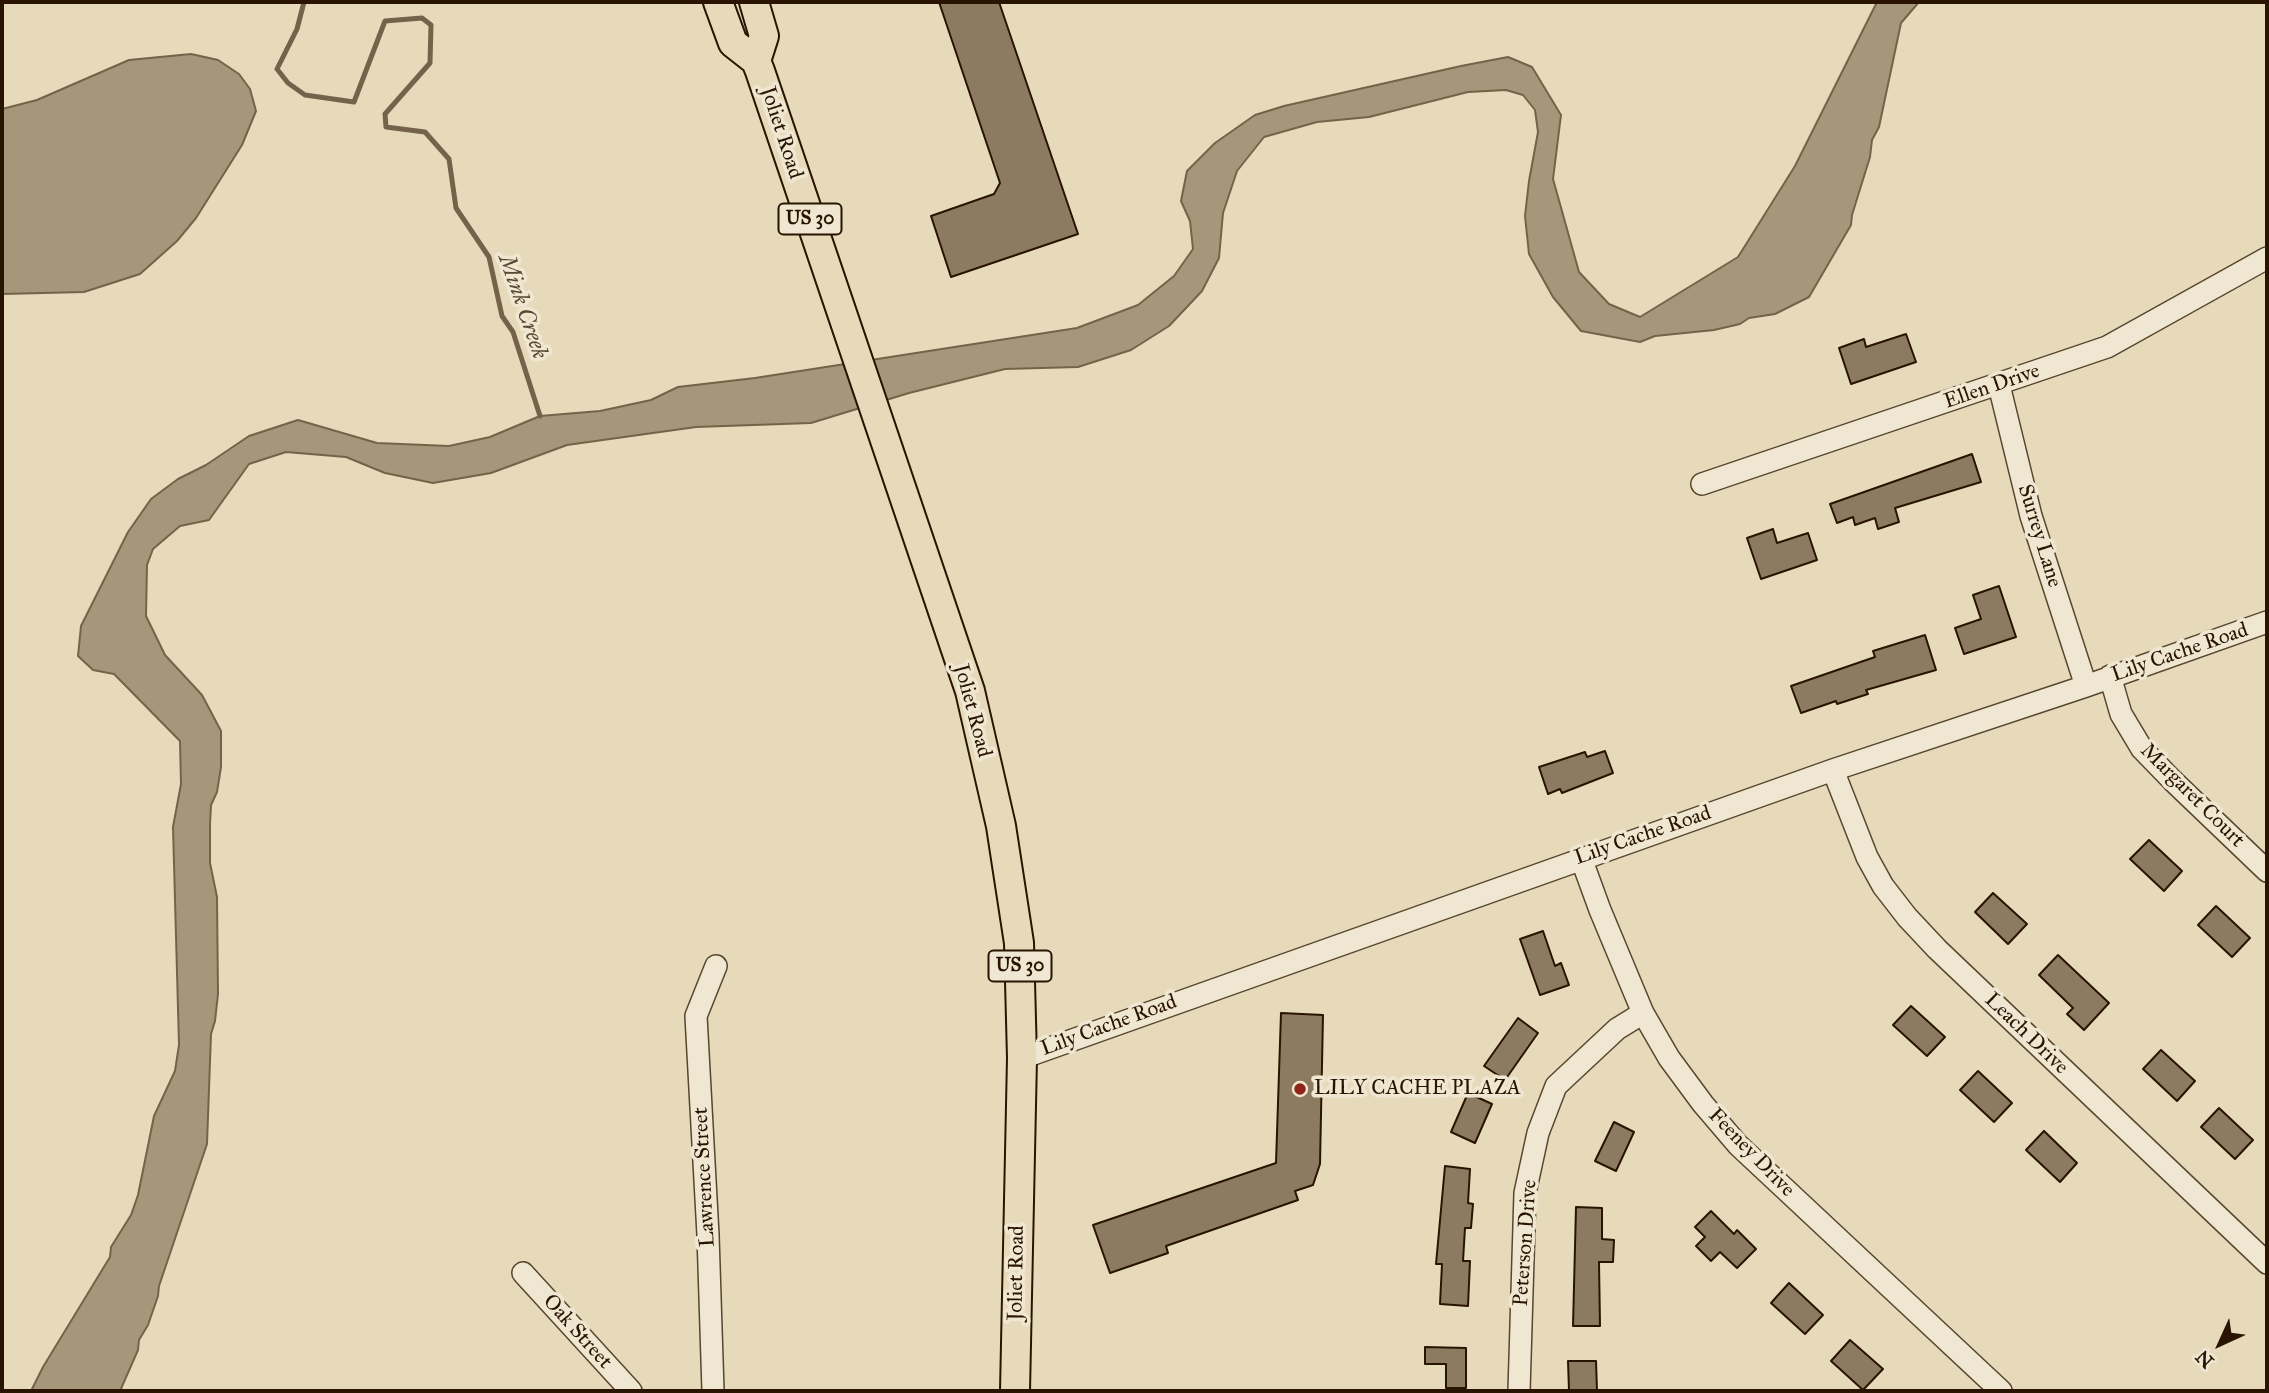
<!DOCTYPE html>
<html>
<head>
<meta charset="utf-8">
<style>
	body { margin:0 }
	#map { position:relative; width:2269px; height:1393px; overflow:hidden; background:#e7daba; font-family:"IM FELL Great Primer",serif }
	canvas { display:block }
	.frame { position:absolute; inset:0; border:4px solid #291401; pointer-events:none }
	.north { position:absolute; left:2185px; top:1309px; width:70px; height:70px; -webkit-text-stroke:5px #efe7d2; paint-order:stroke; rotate:225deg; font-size:19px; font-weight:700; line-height:28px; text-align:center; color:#291401 }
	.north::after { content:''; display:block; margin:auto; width:24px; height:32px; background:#291401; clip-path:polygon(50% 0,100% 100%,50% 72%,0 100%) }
</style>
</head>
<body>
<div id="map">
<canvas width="2269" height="1393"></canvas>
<div class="frame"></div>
<div class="north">N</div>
</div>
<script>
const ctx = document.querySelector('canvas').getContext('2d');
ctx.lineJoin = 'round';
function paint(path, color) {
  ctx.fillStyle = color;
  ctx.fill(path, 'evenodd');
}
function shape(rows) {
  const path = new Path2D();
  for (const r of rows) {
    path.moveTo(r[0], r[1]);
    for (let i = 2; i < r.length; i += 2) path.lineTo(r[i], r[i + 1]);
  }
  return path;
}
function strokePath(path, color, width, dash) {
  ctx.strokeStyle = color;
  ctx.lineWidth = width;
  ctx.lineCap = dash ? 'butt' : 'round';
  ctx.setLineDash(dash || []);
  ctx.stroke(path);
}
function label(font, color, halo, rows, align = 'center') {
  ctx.font = font + ' "IM FELL Great Primer",serif';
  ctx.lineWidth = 7;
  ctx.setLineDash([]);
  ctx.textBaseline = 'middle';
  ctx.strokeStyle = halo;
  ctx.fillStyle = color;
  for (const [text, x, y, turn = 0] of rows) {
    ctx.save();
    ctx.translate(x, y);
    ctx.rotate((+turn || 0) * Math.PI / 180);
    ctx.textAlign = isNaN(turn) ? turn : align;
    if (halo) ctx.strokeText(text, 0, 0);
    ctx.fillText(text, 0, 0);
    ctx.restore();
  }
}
const water = shape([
	[1877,2,1919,2,1901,23,1879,127,1872,140,1870,157,1852,215,1851,225,1809,297,1775,314,1749,318,1740,324,1714,330,1655,336,1640,342,1581,331,1553,297,1529,254,1525,216,1529,181,1538,132,1535,110,1523,95,1506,90,1468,92,1369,117,1317,122,1264,137,1237,171,1223,213,1219,258,1202,291,1169,326,1131,350,1078,367,1005,369,909,393,811,423,696,427,567,445,491,473,433,483,385,473,346,457,286,452,249,464,209,520,180,526,153,549,147,565,146,616,165,655,202,695,221,731,221,767,217,792,211,805,210,824,210,863,217,897,218,994,215,1021,211,1034,207,1144,159,1286,158,1296,148,1325,139,1340,138,1350,120,1391,31,1391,43,1367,110,1257,111,1247,131,1215,138,1195,154,1116,175,1071,179,1045,173,827,181,784,180,741,114,674,93,670,78,656,81,626,128,532,151,499,178,479,206,465,249,436,298,420,377,443,449,446,490,437,540,416,600,411,651,400,678,387,755,378,1077,328,1138,305,1174,276,1193,249,1190,221,1181,201,1187,171,1215,143,1255,115,1284,106,1461,66,1508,57,1532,67,1561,115,1553,179,1579,272,1609,304,1640,317,1738,257,1795,166,1877,2],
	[191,54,218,60,239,74,250,89,256,111,242,145,196,218,177,241,140,274,84,292,2,294,2,109,37,100,129,60,191,54]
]);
paint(water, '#a6977b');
strokePath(water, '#74634a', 2);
strokePath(shape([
	[304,2,297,29,277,69,288,83,305,95,354,102,385,21,422,18,431,25,430,63,385,114,386,127,425,132,449,159,456,208,489,257,502,316,513,332,540,416]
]), '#74634a', 5);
const building = shape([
	[939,2,999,2,1078,234,951,277,931,216,994,194,1000,183,939,2],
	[1906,334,1916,362,1851,384,1839,348,1864,339,1866,347,1906,334],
	[1972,454,1981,482,1895,508,1899,522,1878,529,1875,518,1855,525,1853,517,1837,523,1830,504,1972,454],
	[1773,529,1777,543,1808,533,1817,560,1761,579,1747,538,1773,529],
	[1999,586,2016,637,1964,654,1955,628,1981,619,1973,595,1999,586],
	[1925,635,1936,670,1866,690,1868,694,1837,704,1836,701,1801,713,1791,686,1875,657,1873,651,1925,635],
	[1605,751,1613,773,1562,793,1560,789,1548,794,1539,767,1585,752,1587,757,1605,751],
	[2149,840,2182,871,2164,891,2130,859,2149,840],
	[1993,893,2027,924,2008,944,1975,912,1993,893],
	[2216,906,2250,938,2232,957,2198,925,2216,906],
	[1543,931,1555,966,1561,963,1569,985,1540,995,1520,939,1543,931],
	[2058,955,2109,1003,2084,1030,2067,1014,2073,1008,2039,975,2058,955],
	[1911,1006,1945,1037,1927,1056,1893,1025,1911,1006],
	[1281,1013,1323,1015,1320,1164,1313,1185,1295,1191,1298,1200,1166,1246,1168,1253,1110,1273,1093,1225,1276,1163,1281,1013],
	[1518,1018,1538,1033,1505,1080,1484,1066,1518,1018],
	[2161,1050,2195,1081,2177,1101,2143,1069,2161,1050],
	[1978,1071,2012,1103,1994,1122,1960,1090,1978,1071],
	[1468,1093,1492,1104,1475,1143,1451,1132,1468,1093],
	[2219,1108,2253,1140,2235,1159,2201,1127,2219,1108],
	[1614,1122,1634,1132,1616,1171,1595,1161,1614,1122],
	[2044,1131,2077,1163,2060,1182,2026,1150,2044,1131],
	[1445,1166,1470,1169,1468,1203,1473,1204,1471,1228,1465,1228,1463,1261,1470,1261,1468,1306,1440,1304,1442,1264,1436,1264,1445,1166],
	[1576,1207,1602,1208,1602,1239,1614,1240,1613,1262,1599,1262,1600,1326,1573,1326,1576,1207],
	[1711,1211,1734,1234,1737,1230,1756,1249,1737,1268,1720,1252,1711,1261,1696,1246,1705,1237,1695,1227,1711,1211],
	[1789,1283,1823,1315,1805,1334,1771,1303,1789,1283],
	[1850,1340,1883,1369,1863,1390,1831,1361,1850,1340],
	[1425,1347,1466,1348,1466,1388,1446,1388,1446,1364,1425,1364,1425,1347],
	[1568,1361,1596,1361,1597,1391,1569,1391,1568,1361]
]);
paint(building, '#8c7b61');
strokePath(building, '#291401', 2);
const minor = shape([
	[1999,385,2031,516,2086,686],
	[1702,484,2107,347,2267,258],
	[2110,676,2121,714,2142,749,2173,781,2267,871],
	[1833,770,1867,857,1883,886,1907,917,1937,949,2267,1263],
	[1581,858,1600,910,1643,1013,1669,1058,1703,1104,1738,1145,2001,1391],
	[1022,1058,1833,770,2086,686,2267,622],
	[523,1273,631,1391],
	[713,1391,708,1235,696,1016,716,966],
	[1519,1391,1525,1193,1538,1133,1556,1086,1617,1029,1643,1013]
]);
const major = shape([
	[718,2,733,43,756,61,760,71,970,691,1001,826,1019,943,1022,1058,1015,1391],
	[754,2,764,36,756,61]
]);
strokePath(minor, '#58462f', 24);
strokePath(major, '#291401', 32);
strokePath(minor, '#efe7d2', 21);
strokePath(major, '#e7daba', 28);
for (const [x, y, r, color] of [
	[1300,1089,7,"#8f2418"]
]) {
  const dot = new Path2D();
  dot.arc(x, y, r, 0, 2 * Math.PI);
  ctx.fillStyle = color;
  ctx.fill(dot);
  strokePath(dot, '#efe7d2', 2.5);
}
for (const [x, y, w] of [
	[810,219,63],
	[1020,966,63]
]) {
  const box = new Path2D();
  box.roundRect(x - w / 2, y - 15.5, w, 31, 5);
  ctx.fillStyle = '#efe7d2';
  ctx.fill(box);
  strokePath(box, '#291401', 2);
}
label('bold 19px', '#291401', null, [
	["US 30",810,219],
	["US 30",1020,966]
]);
label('21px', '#291401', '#efe7d2', [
	["Joliet Road",781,133,72],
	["Ellen Drive",1992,387,-19],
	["Surrey Lane",2039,536,73],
	["Lily Cache Road",2180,653,-19],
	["Joliet Road",972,711,75],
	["Margaret Court",2192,796,45],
	["Lily Cache Road",1643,836,-19],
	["Lily Cache Road",1109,1026,-20],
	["Leach Drive",2026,1034,44],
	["Feeney Drive",1751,1153,46],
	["Lawrence Street",705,1177,-93],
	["Peterson Drive",1526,1243,-86],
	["Joliet Road",1017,1273,-89],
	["Oak Street",577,1332,48]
]);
label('21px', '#291401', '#efe7d2', [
	["LILY CACHE PLAZA",1314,1089]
], 'left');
label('italic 23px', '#5b4832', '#efe7d2', [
	["Mink Creek",522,307,71]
]);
</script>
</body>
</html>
